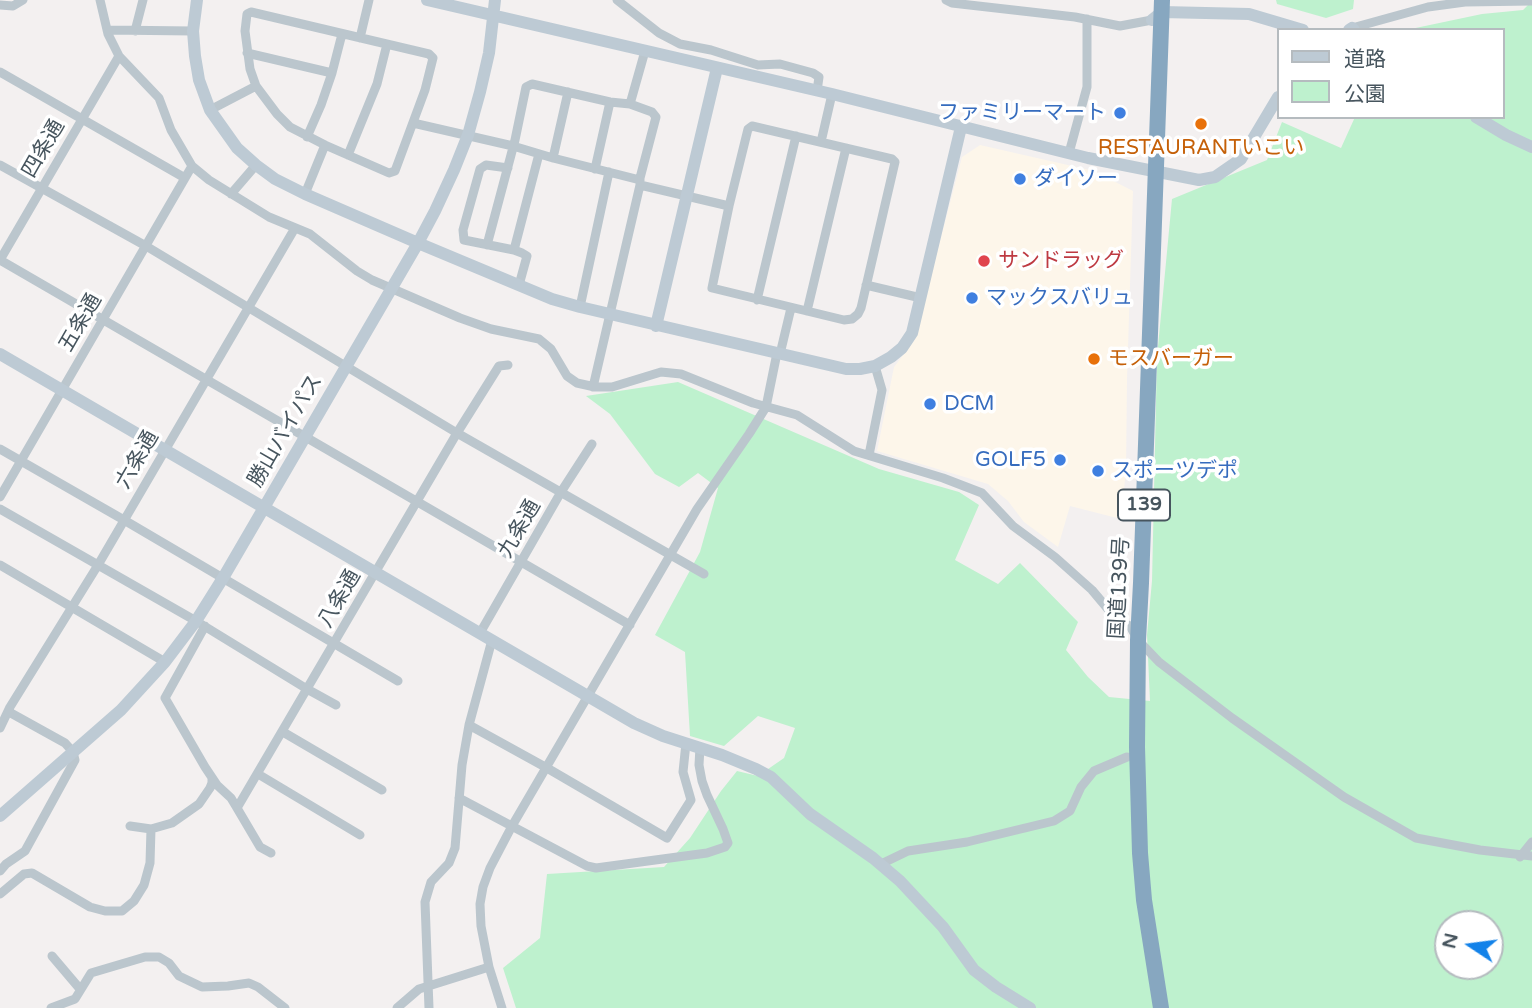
<!DOCTYPE html>
<html>
<head>
<meta charset="utf-8">
<style>
	body { margin:0 }
	#map { position:relative; width:1532px; height:1008px; overflow:hidden; background:#f3f0f0; font-family:"Varela Round","Noto Sans JP",sans-serif }
	canvas { display:block }
	.legend { position:absolute; left:1277px; top:28px; width:228px; height:91px; box-sizing:border-box; background:#fff; border:2px solid #b5bbbf; margin:0; padding:9px 12px; list-style:none; font-size:21px; color:#47555e }
	.legend li { display:flex; align-items:center; gap:14px; height:35px }
	.legend b { width:35px; border:2px solid #b5bbbf }
	.north { position:absolute; left:1434px; top:910px; width:70px; height:70px; box-sizing:border-box; background:#fff; border:2px solid #b5bbbf; border-radius:50%; rotate:283deg; font-size:19px; font-weight:700; line-height:28px; text-align:center; color:#47555e }
	.north::after { content:''; display:block; margin:auto; width:24px; height:32px; background:#1382e9; clip-path:polygon(50% 0,100% 100%,50% 72%,0 100%) }
</style>
</head>
<body>
<div id="map">
<canvas width="1532" height="1008"></canvas>
<ul class="legend">
<li><b style="height:9px;background:#bdcad4"></b>道路</li>
<li><b style="height:19px;background:#bef1ce"></b>公園</li>
</ul>
<div class="north">N</div>
</div>
<script>
const ctx = document.querySelector('canvas').getContext('2d');
ctx.lineJoin = 'round';
function paint(path, color) {
  ctx.fillStyle = color;
  ctx.fill(path, 'evenodd');
}
function shape(rows) {
  const path = new Path2D();
  for (const r of rows) {
    path.moveTo(r[0], r[1]);
    for (let i = 2; i < r.length; i += 2) path.lineTo(r[i], r[i + 1]);
  }
  return path;
}
function strokePath(path, color, width, dash) {
  ctx.strokeStyle = color;
  ctx.lineWidth = width;
  ctx.lineCap = dash ? 'butt' : 'round';
  ctx.setLineDash(dash || []);
  ctx.stroke(path);
}
function label(font, color, halo, rows, align = 'center') {
  ctx.font = font + ' "Varela Round","Noto Sans JP",sans-serif';
  ctx.lineWidth = 7;
  ctx.setLineDash([]);
  ctx.textBaseline = 'middle';
  ctx.strokeStyle = halo;
  ctx.fillStyle = color;
  for (const [text, x, y, turn = 0] of rows) {
    ctx.save();
    ctx.translate(x, y);
    ctx.rotate((+turn || 0) * Math.PI / 180);
    ctx.textAlign = isNaN(turn) ? turn : align;
    if (halo) ctx.strokeText(text, 0, 0);
    ctx.fillText(text, 0, 0);
    ctx.restore();
  }
}
paint(shape([
	[980,145,1094,171,1133,191,1127,379,1126,470,1121,519,1070,506,1058,547,1024,522,1008,501,988,484,877,451,894,367,914,341,962,157]
]), '#fdf6ea');
paint(shape([
	[1276,0,1354,0,1353,9,1326,18,1277,4],
	[1532,1,1532,1008,516,1008,503,968,540,938,547,874,664,867,690,838,721,791,737,771,758,776,784,758,795,728,758,716,724,746,690,736,685,652,655,635,700,552,718,488,698,473,679,487,655,474,610,414,586,396,678,382,879,469,959,492,979,505,955,560,998,584,1020,563,1078,622,1066,650,1088,677,1109,697,1150,701,1147,635,1152,581,1157,357,1172,199,1267,160,1282,122,1341,148,1355,117,1502,117,1502,30,1406,30,1482,14,1523,10],
	[1448,924,1490,924,1490,966,1448,966]
]), '#bef1ce');
strokePath(shape([
	[100,0,108,34,119,56,159,98,171,130,192,166,209,180,269,217,310,234,357,271,372,280,460,318,491,329,539,339,551,349,567,376,577,383,595,387,612,387,661,372,681,374,753,403,797,415,854,451,943,478,982,493,1013,526,1055,557,1092,590,1118,621,1130,626,1138,640,1159,662,1232,718,1344,797,1416,838,1480,850,1532,856],
	[617,0,659,33,680,44,711,50,758,65,780,64,813,73,819,77,817,91],
	[946,0,952,3,1075,17,1120,26,1152,20],
	[0,5,13,6,23,0],
	[251,12,429,54,433,58,425,90,395,171,389,173,325,145,290,127,277,114,256,86,250,69,245,31,247,14,251,12],
	[1352,28,1428,7,1465,2,1532,1],
	[107,30,193,31],
	[135,31,143,0],
	[360,38,369,0],
	[247,53,332,73],
	[0,72,185,178],
	[630,104,645,51],
	[210,110,256,86],
	[413,123,513,146,553,158,640,180],
	[752,126,892,159,895,162,861,308,858,314,852,319,844,320,712,288,729,206,748,129,752,126],
	[307,137,321,105,332,73,342,34],
	[821,142,832,94],
	[1069,153,1087,87,1087,19],
	[348,155,377,84,387,44],
	[553,158,568,92],
	[0,165,146,246,457,433,704,574],
	[508,168,486,165,480,169,463,230,464,240,514,250,522,253,527,256,519,285],
	[595,169,610,102],
	[640,185,729,206],
	[231,194,256,165],
	[305,194,325,145],
	[487,245,515,140,526,87,532,84,610,102,630,104,652,112,656,117,640,178,640,185,593,387],
	[514,250,539,154],
	[0,260,630,625],
	[0,260,119,56],
	[866,285,921,298],
	[757,300,796,136],
	[580,307,609,172],
	[807,311,846,148],
	[780,354,791,308],
	[0,449,124,520,398,681],
	[869,455,882,390,875,366],
	[0,497,192,166],
	[0,509,196,621,307,689,336,705],
	[0,565,165,662],
	[205,626,165,698,205,767,217,785,231,798,237,808],
	[480,633,561,492,592,444],
	[469,725,547,768,667,838,691,800,683,772,686,743],
	[0,728,10,707,98,565,295,228],
	[283,732,382,790],
	[258,774,360,835],
	[459,798,587,866,596,868,707,853,725,847,728,843,723,829,707,795,702,781,699,765,700,747],
	[130,826,151,829,172,823,199,804,210,788,212,783,212,778],
	[271,853,260,847,237,808,457,433,499,366,508,365],
	[1520,857,1532,842],
	[881,864,908,851,967,842,1054,821,1070,811,1081,787,1094,771,1127,757],
	[0,871,6,864,25,851,75,760,73,752,65,743,9,712],
	[0,894,24,874,32,873,90,907,105,911,122,911,134,901,144,885,150,863,151,829],
	[52,956,80,989],
	[489,967,481,926,480,904,483,887,490,868,512,826,697,509,749,434,766,407,777,353],
	[51,1008,75,999,91,973,145,957,159,957,169,963,179,976,202,987,228,986,249,983,258,987,285,1008],
	[397,1008,419,989,489,967,502,1008],
	[429,1008,425,902,431,882,449,863,455,848,462,765,469,725,492,640]
]), '#bbc6cd', 9);
strokePath(shape([
	[197,0,193,31,195,56,199,80,210,110,237,148,256,165,275,179,305,194,418,243,552,299,580,307,846,369,860,369,875,366,891,357,902,348,912,333,961,127],
	[427,0,832,94,1088,158,1199,180,1215,177,1241,159,1278,97],
	[1152,20,1162,12,1249,14,1303,30],
	[1349,30,1352,28,1354,30],
	[1476,117,1506,135,1532,147],
	[656,326,717,68],
	[0,354,634,723,663,736,722,755,756,769,771,777,810,814,873,858,900,881,943,927,974,970,996,987,1030,1008],
	[0,816,121,710,165,662,196,621,223,578,418,243,435,211,454,170,468,135,480,92,489,53,495,0]
]), '#bdcad4', 12);
strokePath(shape([
	[1161,1008,1144,900,1140,853,1137,747,1138,640,1141,583,1162,0]
]), '#87a7c0', 16);
for (const [x, y, r, color] of [
	[1120,113,7,"#3f7fe0"],
	[1201,124,7,"#e8710a"],
	[1020,179,7,"#3f7fe0"],
	[984,261,7,"#e0444e"],
	[972,298,7,"#3f7fe0"],
	[1094,359,7,"#e8710a"],
	[930,404,7,"#3f7fe0"],
	[1060,460,7,"#3f7fe0"],
	[1098,471,7,"#3f7fe0"]
]) {
  const dot = new Path2D();
  dot.arc(x, y, r, 0, 2 * Math.PI);
  ctx.fillStyle = color;
  ctx.fill(dot);
  strokePath(dot, '#fff', 2.5);
}
for (const [x, y, w] of [
	[1144,505,52]
]) {
  const box = new Path2D();
  box.roundRect(x - w / 2, y - 15.5, w, 31, 5);
  ctx.fillStyle = '#fff';
  ctx.fill(box);
  strokePath(box, '#47555e', 2);
}
label('bold 19px', '#47555e', null, [
	["139",1144,505]
]);
label('21px', '#366cbe', '#fff', [
	["ファミリーマート",1106,113,"right"],
	["ダイソー",1034,179],
	["マックスバリュ",986,298],
	["DCM",944,404],
	["GOLF5",1046,460,"right"],
	["スポーツデポ",1112,471]
], 'left');
label('21px', '#c56008', '#fff', [
	["RESTAURANTいこい",1201,148],
	["モスバーガー",1108,359,"left"]
]);
label('21px', '#47555e', '#fff', [
	["四条通",44,149,-60],
	["五条通",81,323,-60],
	["勝山バイパス",286,431,-60],
	["六条通",138,460,-60],
	["九条通",520,529,-60],
	["国道139号",1120,588,-87],
	["八条通",340,599,-60]
]);
label('21px', '#be3a42', '#fff', [
	["サンドラッグ",998,261]
], 'left');
</script>
</body>
</html>
